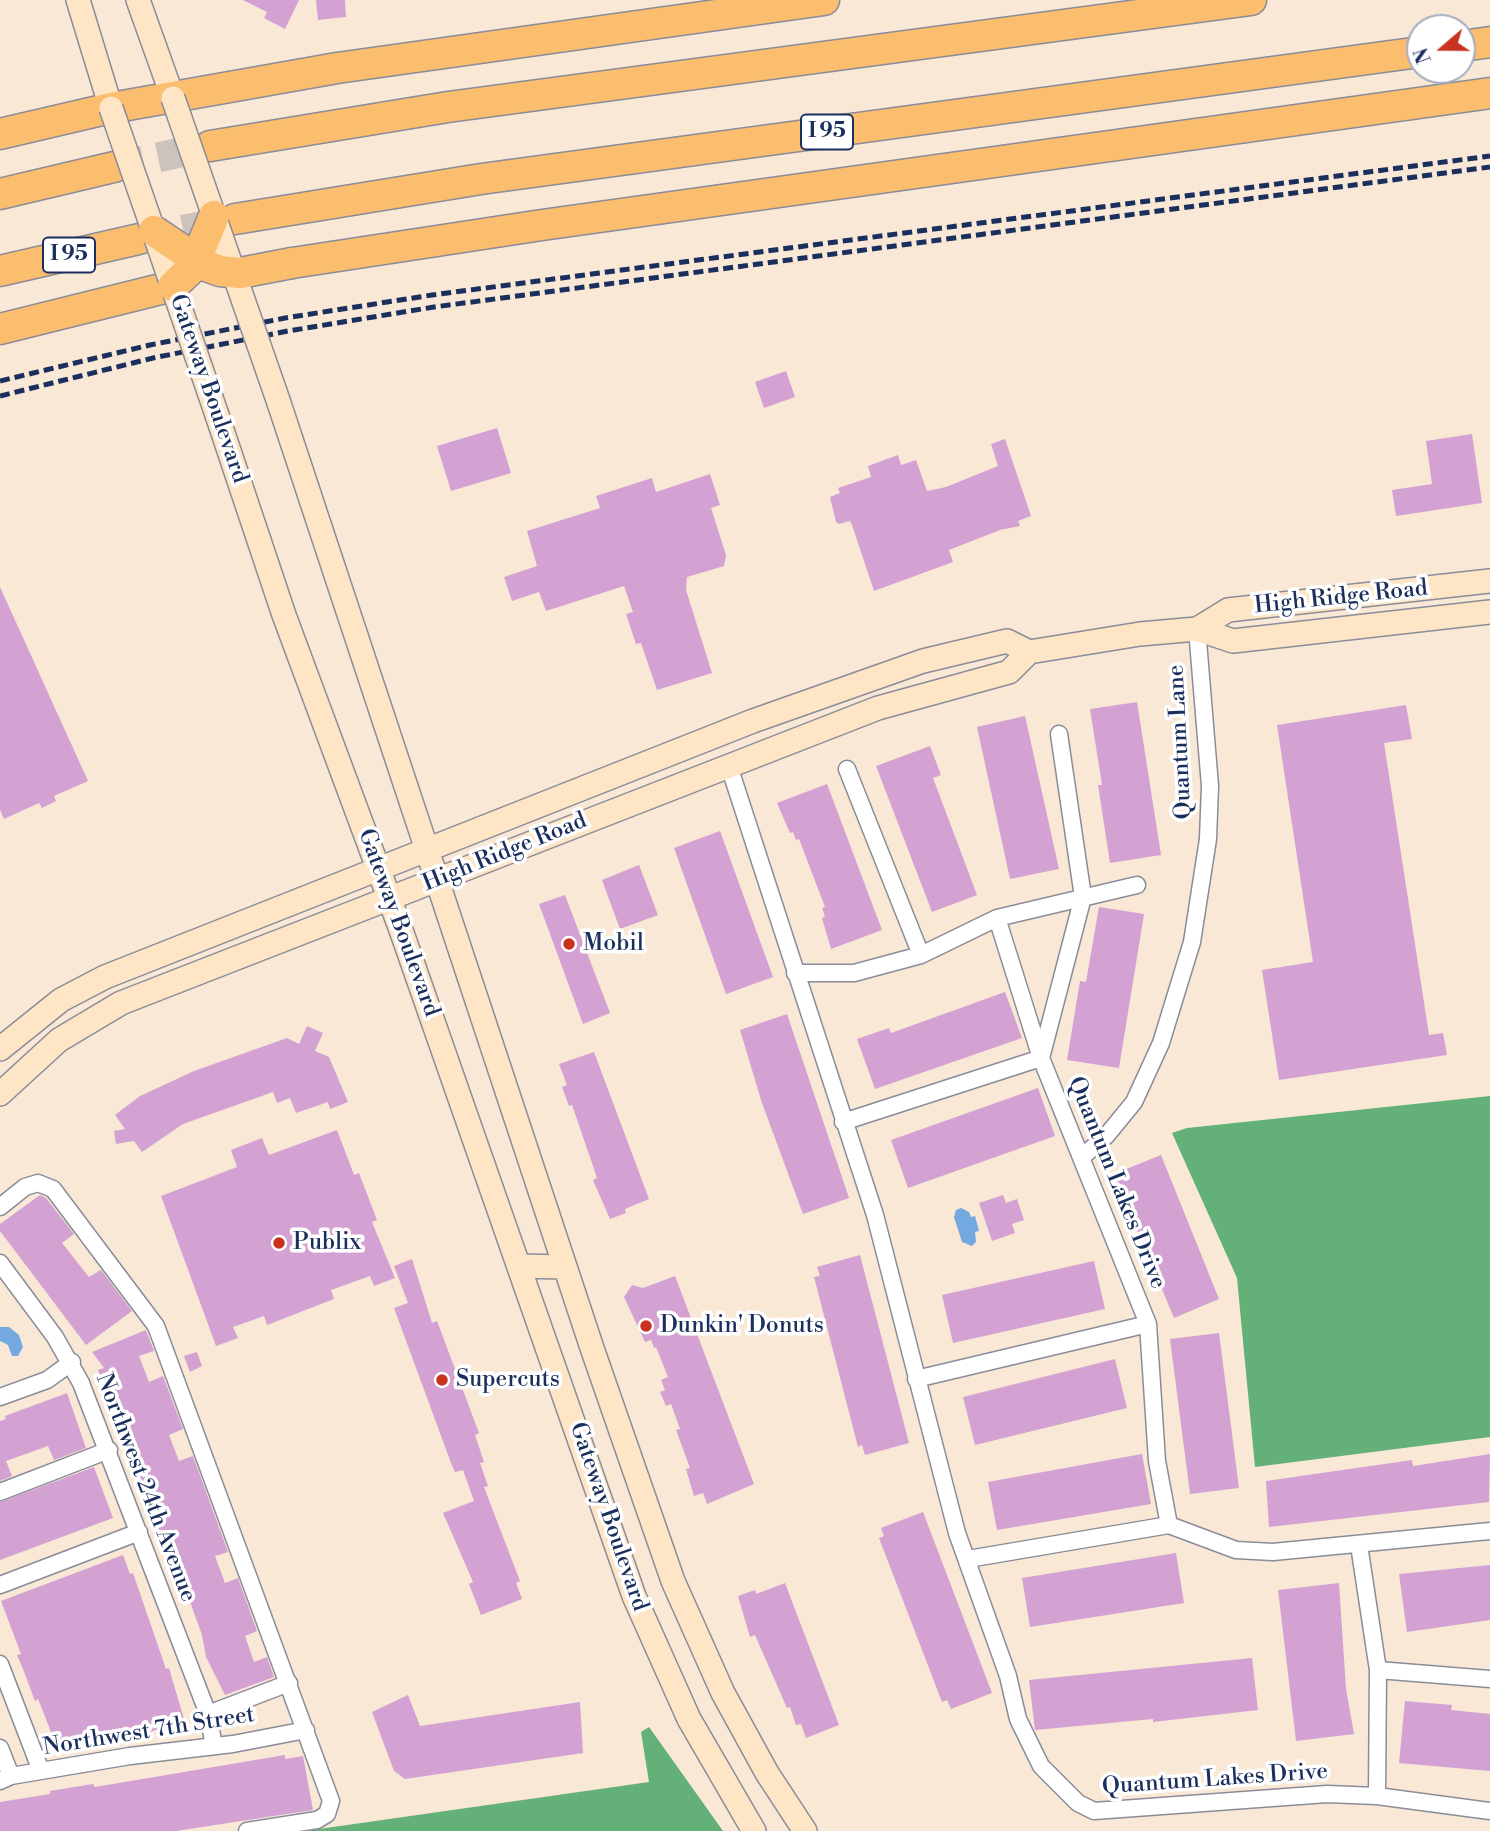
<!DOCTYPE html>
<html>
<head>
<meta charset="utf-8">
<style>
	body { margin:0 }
	#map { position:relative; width:1490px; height:1831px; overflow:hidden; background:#f8e8d5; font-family:"Libre Bodoni",serif }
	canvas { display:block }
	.north { position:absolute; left:1406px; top:14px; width:70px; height:70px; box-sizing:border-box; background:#fff; border:2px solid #a4acbf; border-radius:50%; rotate:250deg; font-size:19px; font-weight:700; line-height:28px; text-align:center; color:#1b2f5e }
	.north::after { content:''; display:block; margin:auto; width:24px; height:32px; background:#c8321e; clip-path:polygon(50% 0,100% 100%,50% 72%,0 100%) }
</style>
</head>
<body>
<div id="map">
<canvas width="1490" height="1831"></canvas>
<div class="north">N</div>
</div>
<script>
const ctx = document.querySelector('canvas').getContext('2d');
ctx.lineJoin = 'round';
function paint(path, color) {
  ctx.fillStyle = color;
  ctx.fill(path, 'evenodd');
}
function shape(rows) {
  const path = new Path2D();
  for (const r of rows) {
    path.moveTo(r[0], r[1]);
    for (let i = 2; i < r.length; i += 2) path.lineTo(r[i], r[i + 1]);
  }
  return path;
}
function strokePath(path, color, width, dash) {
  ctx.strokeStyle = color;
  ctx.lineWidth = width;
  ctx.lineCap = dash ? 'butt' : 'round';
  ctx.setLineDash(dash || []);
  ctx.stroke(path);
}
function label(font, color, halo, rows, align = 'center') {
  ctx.font = font + ' "Libre Bodoni",serif';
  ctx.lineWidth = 7;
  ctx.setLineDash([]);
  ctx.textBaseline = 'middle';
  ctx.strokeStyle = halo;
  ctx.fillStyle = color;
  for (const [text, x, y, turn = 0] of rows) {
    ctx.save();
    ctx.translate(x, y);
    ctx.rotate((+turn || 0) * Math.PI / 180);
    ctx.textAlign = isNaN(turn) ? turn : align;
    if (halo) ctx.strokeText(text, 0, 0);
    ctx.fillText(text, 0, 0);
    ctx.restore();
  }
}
paint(shape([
	[1490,1096,1490,1437,1255,1467,1237,1278,1172,1133,1187,1128],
	[649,1727,723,1831,305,1831,649,1782,641,1732]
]), '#64b079');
paint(shape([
	[961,1208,969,1212,971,1217,975,1216,979,1231,975,1232,976,1242,972,1246,962,1242,954,1217,956,1210],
	[0,1327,9,1327,19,1335,23,1347,18,1356,12,1356,8,1345,0,1341]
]), '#74a8e1');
paint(shape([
	[243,0,299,0,285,29,264,18,267,12],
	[316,0,345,0,346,17,318,20],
	[786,371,795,397,764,408,755,382],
	[497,428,511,473,451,491,437,446],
	[1472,434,1482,503,1396,516,1392,490,1432,484,1426,441],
	[1005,439,1031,516,1018,521,1020,526,1000,530,949,550,953,562,874,591,852,525,850,521,839,524,836,522,830,497,840,493,838,488,871,477,868,466,898,455,901,465,916,460,927,491,946,487,998,466,991,444],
	[710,474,720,505,711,508,726,555,724,566,687,577,686,590,712,673,657,690,641,643,636,644,626,614,633,612,624,586,546,611,539,592,512,601,504,577,537,566,527,531,600,508,596,496,652,478,656,492],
	[0,587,88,781,54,796,56,801,42,808,39,803,4,819,0,810],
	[1137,702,1161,855,1110,863,1098,785,1102,785,1090,709],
	[1406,705,1412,739,1384,743,1429,1035,1443,1033,1447,1055,1279,1080,1262,970,1313,962,1277,725],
	[1025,716,1059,869,1010,879,977,727],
	[930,746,941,775,933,778,977,895,932,912,876,766],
	[827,784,882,930,831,949,822,918,825,916,822,908,825,907,799,839,796,840,793,832,790,833,777,803],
	[720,831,773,977,726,994,674,848],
	[639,865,658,915,620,929,602,880],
	[565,895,610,1013,583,1024,539,904],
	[1099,907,1144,914,1119,1068,1067,1060,1080,981,1086,982],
	[1005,992,1022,1038,875,1089,857,1039,889,1028,891,1033],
	[787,1014,849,1198,803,1214,762,1103,740,1030],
	[307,1026,323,1033,315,1051,329,1057,348,1102,330,1109,328,1102,296,1113,290,1098,277,1103,273,1092,183,1124,142,1152,134,1141,116,1144,114,1131,125,1129,115,1115,140,1096,194,1071,287,1038,299,1044],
	[594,1052,649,1199,625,1209,626,1213,610,1219,593,1180,597,1178,593,1166,572,1105,569,1106,562,1087,567,1085,559,1064],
	[1038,1088,1055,1136,908,1188,891,1140],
	[337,1130,354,1175,359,1173,377,1220,372,1222,395,1278,374,1286,370,1276,331,1290,334,1299,267,1325,264,1316,233,1327,238,1338,216,1346,161,1196,237,1167,231,1150,262,1138,269,1155],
	[1161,1155,1219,1299,1174,1318,1114,1174],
	[40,1195,46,1198,74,1234,62,1243,89,1277,101,1270,132,1311,86,1345,0,1231,0,1224],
	[1003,1195,1006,1203,1017,1199,1024,1220,1012,1224,1015,1233,992,1241,979,1203],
	[860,1255,909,1443,865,1455,862,1445,858,1447,814,1277,820,1276,817,1267],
	[412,1259,432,1323,437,1321,479,1433,475,1435,484,1462,480,1463,488,1486,484,1487,520,1581,516,1583,522,1599,481,1615,469,1584,473,1582,443,1513,474,1501,463,1470,455,1472,451,1463,394,1308,408,1303,394,1266],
	[1094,1261,1105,1309,953,1343,942,1295],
	[675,1276,754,1484,707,1504,703,1493,694,1496,686,1469,690,1468,676,1430,680,1429,671,1404,666,1406,660,1392,665,1390,661,1380,668,1377,656,1347,654,1348,651,1340,645,1342,624,1297,632,1285,643,1288],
	[146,1330,154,1351,139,1356,149,1382,163,1376,183,1429,169,1435,179,1461,193,1456,228,1552,215,1556,225,1583,238,1578,257,1631,245,1636,254,1662,267,1657,274,1677,225,1695,206,1657,202,1635,189,1599,185,1600,166,1540,163,1541,150,1507,153,1506,128,1449,131,1447,113,1399,109,1399,105,1389,98,1370,104,1368,92,1352],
	[1219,1333,1239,1488,1190,1494,1170,1339],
	[197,1352,202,1366,190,1372,184,1356],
	[1115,1359,1127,1408,975,1445,963,1397],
	[67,1393,86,1448,54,1460,48,1446,6,1461,12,1476,0,1481,0,1421,6,1419,5,1416],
	[1142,1454,1151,1504,997,1530,988,1482],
	[1490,1454,1489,1502,1269,1527,1266,1481,1412,1460,1413,1466],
	[94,1467,113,1518,0,1560,0,1502],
	[923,1512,992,1693,951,1709,947,1700,942,1702,879,1538,884,1536,881,1528],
	[1176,1553,1184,1603,1030,1627,1022,1578],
	[123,1555,130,1574,133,1573,166,1669,169,1668,184,1719,132,1739,127,1726,59,1752,38,1699,35,1701,23,1669,17,1655,21,1654,1,1601],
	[1490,1565,1490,1620,1407,1632,1399,1574],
	[785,1583,839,1725,806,1738,801,1724,796,1725,790,1707,787,1708,755,1635,750,1637,738,1596,755,1590,756,1594],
	[1339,1583,1346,1689,1354,1734,1296,1741,1278,1590],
	[1252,1658,1258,1710,1153,1722,1153,1719,1035,1730,1029,1680],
	[408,1695,420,1726,580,1702,583,1753,405,1779,394,1771,372,1712],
	[1405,1701,1452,1705,1451,1710,1490,1714,1490,1771,1399,1763],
	[285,1755,285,1759,303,1756,313,1810,176,1831,0,1831,0,1802,50,1794,50,1791,93,1784,95,1787]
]), '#d4a1d3');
strokePath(shape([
	[114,167,210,146],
	[139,239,231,220]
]), '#ccc3bd', 30, [30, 15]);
const street = shape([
	[729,766,875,1215,957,1533,1008,1676,1018,1719,1041,1766,1078,1803,1094,1811,1327,1794,1377,1796,1490,1811],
	[847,769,921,955],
	[997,918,1041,1058,1148,1324,1157,1461,1169,1525],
	[795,973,854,973,921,955,997,918,1137,885],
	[843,1122,1041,1058,1083,897,1059,734],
	[1082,1157,1107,1135,1134,1102,1161,1043,1192,942,1208,839,1210,786,1197,629],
	[0,1207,25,1187,38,1183,53,1189,156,1326,331,1801,327,1814,317,1820,247,1831],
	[0,1263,55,1337,81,1383,208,1714,214,1746],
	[916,1379,1148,1324],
	[0,1397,47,1380,72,1362],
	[0,1492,109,1450],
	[1359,1545,1378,1670,1377,1796],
	[968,1559,1169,1525,1236,1550,1273,1552,1490,1531],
	[0,1585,139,1532],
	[0,1664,41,1771],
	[1378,1670,1490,1679],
	[208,1714,289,1683],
	[0,1748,11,1776],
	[0,1781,11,1776,130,1756,233,1744,306,1730]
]);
const secondary = shape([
	[78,0,111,108],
	[138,0,173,98],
	[279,403,592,1348,673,1581,723,1693,767,1773,805,1831],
	[217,415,284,615,401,930,634,1596,689,1719,754,1831],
	[1197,629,1228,610,1490,581],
	[0,1049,61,1000,105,977,753,721,923,661,1007,641,1029,652,1140,634,1197,629,1233,641,1490,612],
	[0,1094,59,1040,121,1003,878,708,1009,672,1029,652],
	[520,1266,565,1267]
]);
const highway = shape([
	[1462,46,1490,42],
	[0,134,111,108,337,68,824,0],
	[210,146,448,107,1251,0],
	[0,194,114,167],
	[235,219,481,179,1420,52],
	[292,263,542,225,1490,93],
	[0,271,139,239],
	[0,329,173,286]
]);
strokePath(street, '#8a8c9a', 19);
strokePath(secondary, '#8a8c9a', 26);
strokePath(highway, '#8a8c9a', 33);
strokePath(street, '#fff', 16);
strokePath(secondary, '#fde5c5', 23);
strokePath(highway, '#fbbd6e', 30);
strokePath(shape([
	[0,381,150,345,285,318,432,295,1490,156],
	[0,396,153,358,288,331,434,307,1490,167]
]), '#1b2f5e', 5, [10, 5]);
const secondaryBridge = shape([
	[173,98,279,403],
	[111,108,217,415]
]);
const highwayBridge = shape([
	[154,231,206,266,220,271,240,273,292,263],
	[173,286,193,267,214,216]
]);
strokePath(secondaryBridge, '#8a8c9a', 26, []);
strokePath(highwayBridge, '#8a8c9a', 33, []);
strokePath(secondaryBridge, '#fde5c5', 23);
strokePath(highwayBridge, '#fbbd6e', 30);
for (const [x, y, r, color] of [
	[569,944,7,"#c8321e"],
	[279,1243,7,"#c8321e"],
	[646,1326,7,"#c8321e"],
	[442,1380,7,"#c8321e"]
]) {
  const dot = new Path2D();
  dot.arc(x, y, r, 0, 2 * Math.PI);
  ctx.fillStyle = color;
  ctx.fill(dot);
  strokePath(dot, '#fff', 2.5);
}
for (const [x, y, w] of [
	[827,132,52],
	[69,255,52]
]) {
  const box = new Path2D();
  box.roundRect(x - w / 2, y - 17.5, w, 35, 5);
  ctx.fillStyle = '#fff';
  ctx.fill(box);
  strokePath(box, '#1b2f5e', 2);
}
label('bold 21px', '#1b2f5e', null, [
	["I 95",827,132],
	["I 95",69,255]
]);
label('23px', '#1b2f5e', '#fff', [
	["Gateway Boulevard",208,389,71],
	["High Ridge Road",1341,598,-6],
	["Quantum Lane",1181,742,-93],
	["High Ridge Road",505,853,-22],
	["Gateway Boulevard",398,923,70],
	["Quantum Lakes Drive",1116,1183,68],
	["Northwest 24th Avenue",145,1488,69],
	["Gateway Boulevard",608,1517,71],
	["Northwest 7th Street",149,1732,-9],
	["Quantum Lakes Drive",1215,1780,-4]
]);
label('23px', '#1b2f5e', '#fff', [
	["Mobil",583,944],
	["Publix",293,1243],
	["Dunkin' Donuts",660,1326],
	["Supercuts",456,1380]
], 'left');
</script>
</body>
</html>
